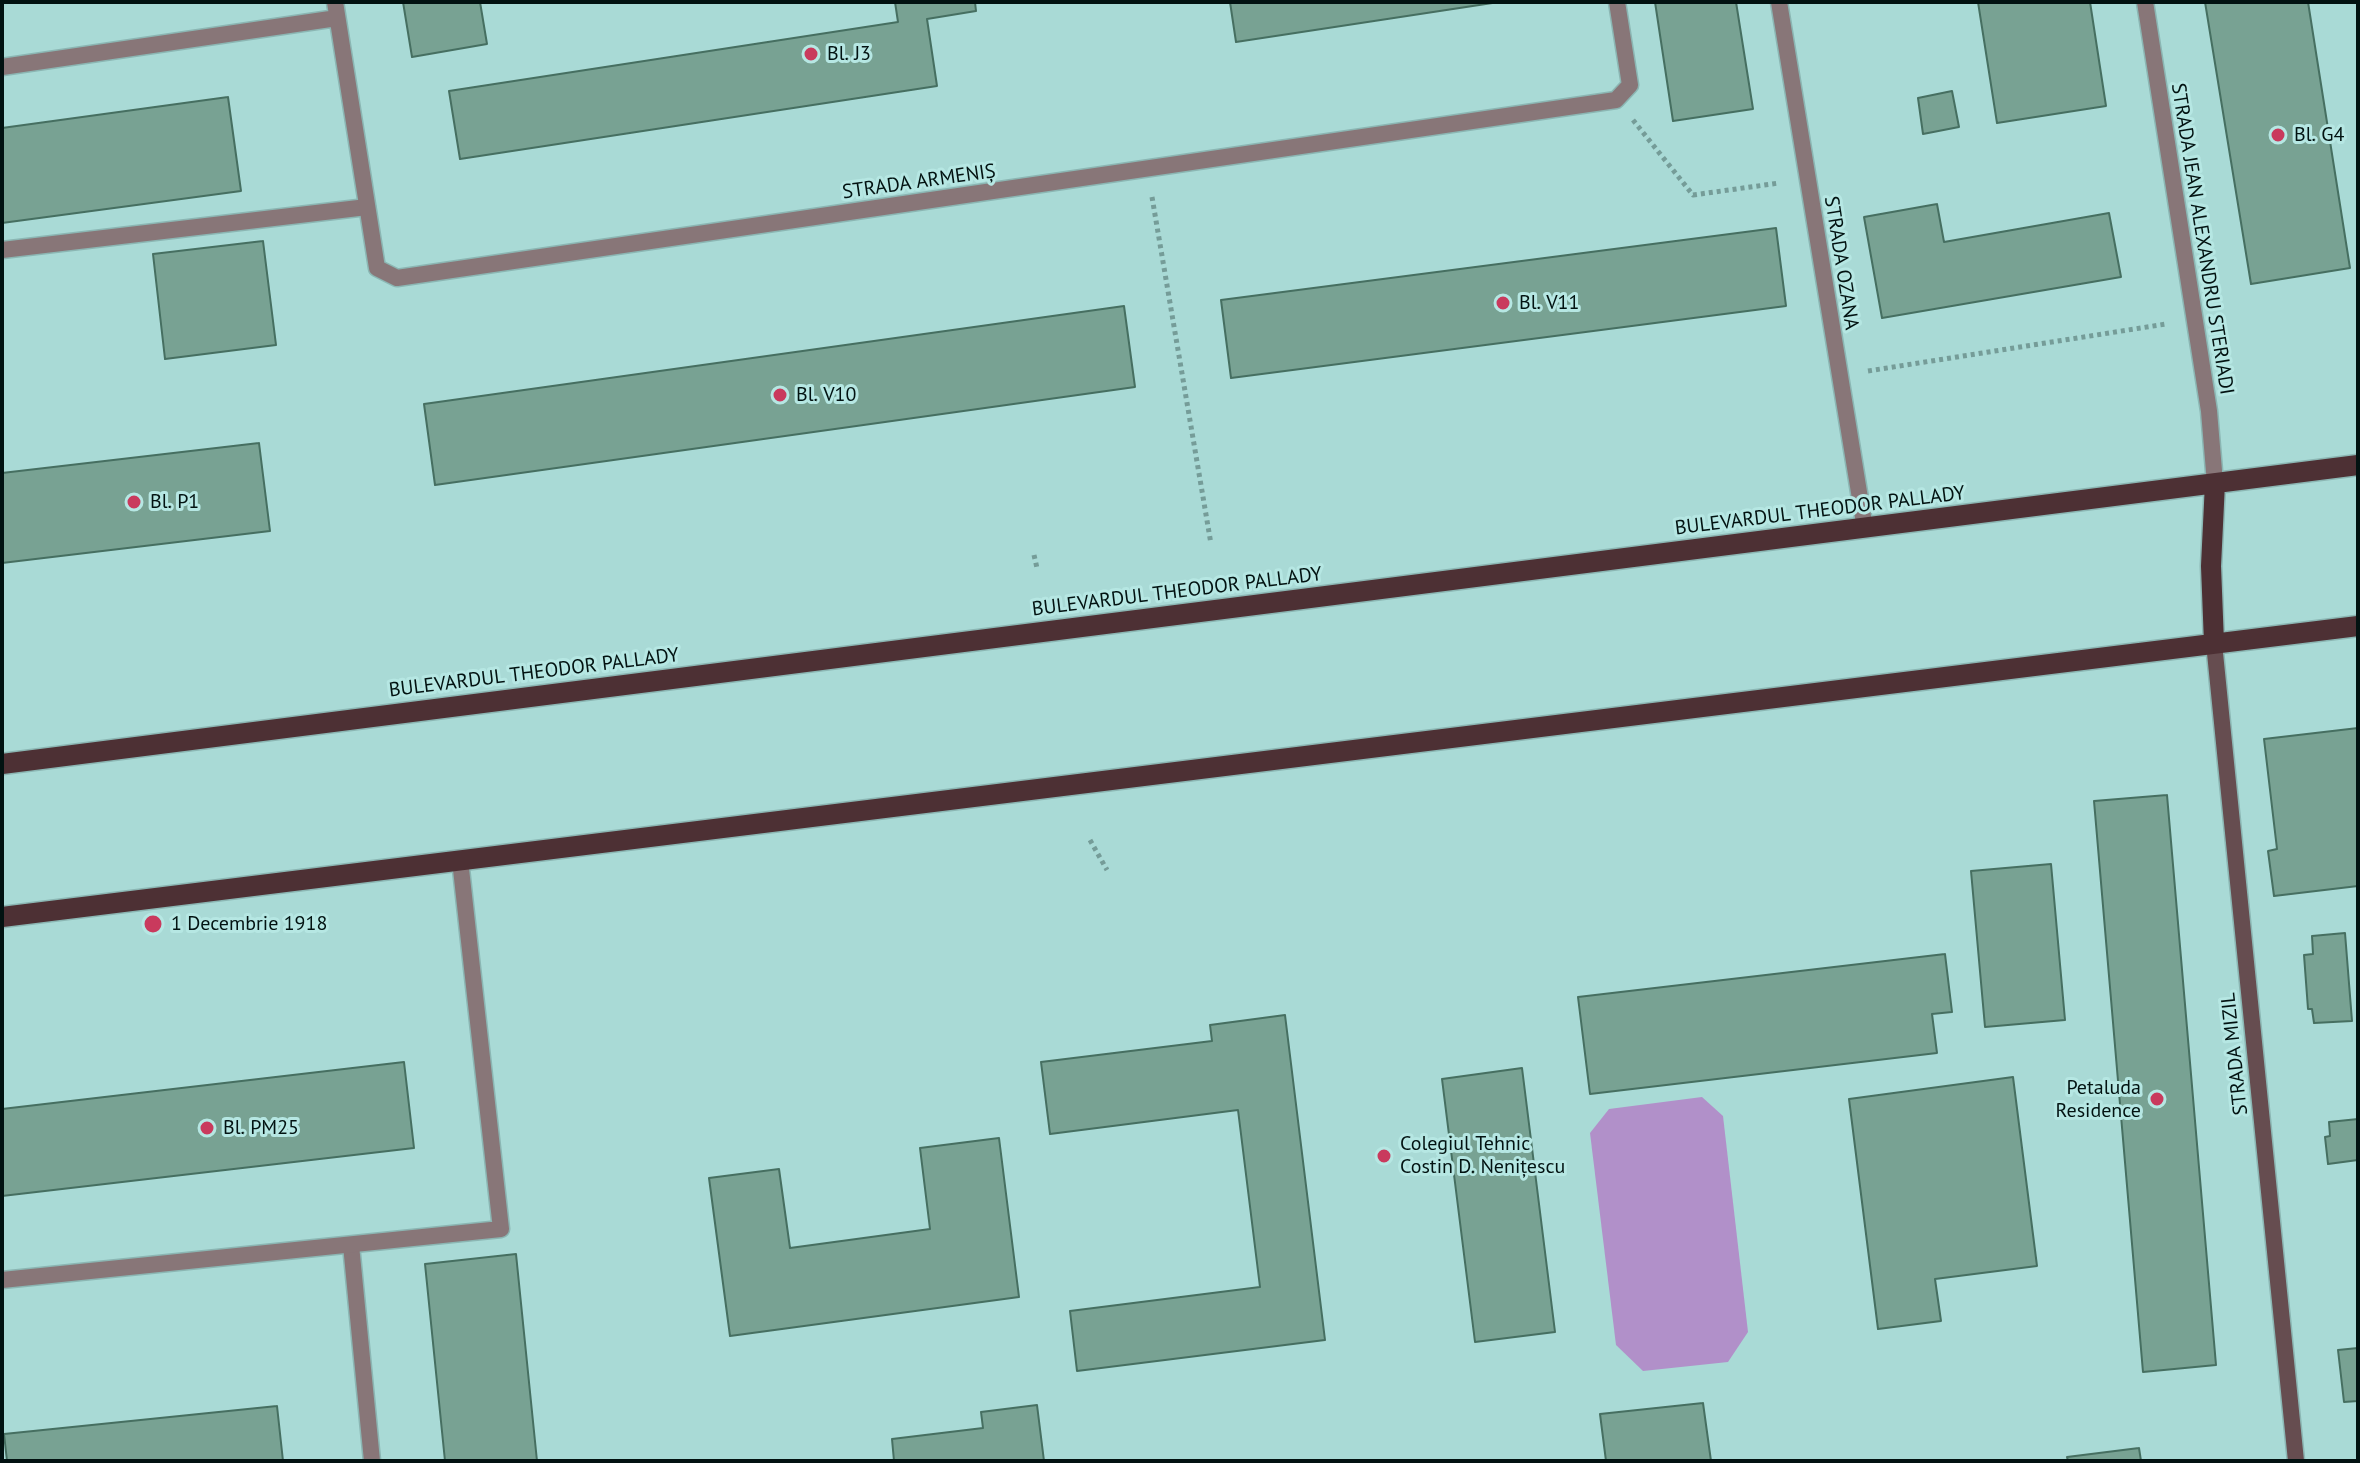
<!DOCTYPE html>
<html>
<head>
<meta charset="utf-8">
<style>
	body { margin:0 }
	#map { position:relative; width:2360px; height:1463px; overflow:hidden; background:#a9dad6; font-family:"PT Sans",sans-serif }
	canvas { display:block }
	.frame { position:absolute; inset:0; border:4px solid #021211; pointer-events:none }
</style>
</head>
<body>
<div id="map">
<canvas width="2360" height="1463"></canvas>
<div class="frame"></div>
</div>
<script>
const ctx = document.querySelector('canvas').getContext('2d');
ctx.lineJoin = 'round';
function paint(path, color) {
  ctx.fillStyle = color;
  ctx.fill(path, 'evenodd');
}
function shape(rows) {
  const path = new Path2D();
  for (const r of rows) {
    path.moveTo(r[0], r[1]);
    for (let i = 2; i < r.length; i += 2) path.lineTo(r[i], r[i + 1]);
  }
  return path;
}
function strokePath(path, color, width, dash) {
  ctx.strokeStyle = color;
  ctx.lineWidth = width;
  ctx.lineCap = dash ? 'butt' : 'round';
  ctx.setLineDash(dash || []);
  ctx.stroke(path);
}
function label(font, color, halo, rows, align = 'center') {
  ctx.font = font + ' "PT Sans",sans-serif';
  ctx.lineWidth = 6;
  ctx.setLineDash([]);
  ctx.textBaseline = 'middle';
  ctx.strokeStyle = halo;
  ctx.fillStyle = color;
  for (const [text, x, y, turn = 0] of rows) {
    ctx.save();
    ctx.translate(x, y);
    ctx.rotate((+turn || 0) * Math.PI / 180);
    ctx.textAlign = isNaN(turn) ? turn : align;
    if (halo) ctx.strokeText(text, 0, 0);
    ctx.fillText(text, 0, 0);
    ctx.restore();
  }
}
paint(shape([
	[1702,1097,1723,1116,1748,1332,1728,1362,1643,1371,1616,1345,1590,1133,1609,1109]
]), '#b190c9');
const building = shape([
	[403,2,480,2,487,44,412,57,403,2],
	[895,2,975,2,976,11,927,19,937,86,460,159,449,91,898,22,895,2],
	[1230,2,1499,2,1236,42,1230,2],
	[1655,2,1736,2,1753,109,1673,121,1655,2],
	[1978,2,2090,2,2106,106,1997,123,1978,2],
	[2205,2,2308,2,2350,268,2251,284,2205,2],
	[1952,91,1959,127,1923,134,1918,98,1952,91],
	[228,97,241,191,2,223,2,128,228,97],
	[1937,204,1944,242,2109,213,2121,277,1882,318,1864,217,1937,204],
	[1776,228,1786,306,1231,378,1221,300,1776,228],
	[263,241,276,345,165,359,153,254,263,241],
	[1124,306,1135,387,435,485,424,404,1124,306],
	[259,443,270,531,2,563,2,473,259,443],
	[2358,728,2358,886,2274,896,2268,851,2277,849,2264,739,2358,728],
	[2167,795,2216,1365,2143,1372,2094,801,2167,795],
	[2051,864,2065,1020,1985,1027,1971,871,2051,864],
	[2345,933,2352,1021,2314,1023,2312,1009,2308,1009,2304,955,2313,954,2312,936,2345,933],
	[1945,954,1952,1012,1932,1014,1937,1053,1590,1094,1578,997,1945,954],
	[1285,1015,1325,1340,1077,1371,1070,1311,1260,1287,1238,1110,1050,1134,1041,1062,1212,1041,1210,1025,1285,1015],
	[404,1062,414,1148,2,1196,2,1109,404,1062],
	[1522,1068,1555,1332,1475,1342,1442,1079,1522,1068],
	[2013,1077,2037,1266,1935,1279,1941,1321,1878,1329,1849,1099,2013,1077],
	[2358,1119,2358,1160,2328,1164,2325,1137,2330,1136,2329,1122,2358,1119],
	[999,1138,1019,1297,730,1336,709,1178,779,1169,790,1248,930,1229,920,1148,999,1138],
	[516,1254,537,1461,445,1461,425,1264,516,1254],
	[2358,1348,2358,1401,2344,1402,2338,1350,2358,1348],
	[1703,1403,1711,1461,1606,1461,1600,1414,1703,1403],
	[1037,1405,1044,1461,894,1461,892,1439,983,1428,981,1412,1037,1405],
	[277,1406,283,1461,7,1461,4,1434,277,1406],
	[2139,1448,2141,1461,2068,1461,2067,1457,2139,1448]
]);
paint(building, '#78a293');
strokePath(building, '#466f61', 2);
const lane = shape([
	[2,250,367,207],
	[351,1245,372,1461]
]);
const street = shape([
	[335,2,377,268,397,278,1616,100,1630,85,1617,2],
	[1779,2,1865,529],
	[2145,2,2209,411,2215,483],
	[2,67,337,18],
	[2,1280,501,1229,460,860]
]);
const secondary = shape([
	[2214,643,2296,1461]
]);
const primary = shape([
	[2214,643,2211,566,2215,483],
	[2,764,2358,465],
	[2,917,2358,626]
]);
strokePath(lane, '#8bb6b3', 19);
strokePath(street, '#8bb6b3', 19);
strokePath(secondary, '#8bb6b3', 19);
strokePath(primary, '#8bb6b3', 23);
strokePath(shape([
	[1633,120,1693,195,1779,183],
	[1152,197,1211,544],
	[1868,371,2166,324],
	[1034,555,1037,568],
	[1090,840,1107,870]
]), '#759c98', 5, [4, 4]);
strokePath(lane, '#887678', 16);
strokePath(street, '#887678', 16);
strokePath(secondary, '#664d50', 16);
strokePath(primary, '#4d3034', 20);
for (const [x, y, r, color] of [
	[811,54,8,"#c93a5d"],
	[2278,135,8,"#c93a5d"],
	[1503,303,8,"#c93a5d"],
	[780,395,8,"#c93a5d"],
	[134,502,8,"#c93a5d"],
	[153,924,10,"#c93a5d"],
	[2157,1099,8,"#c93a5d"],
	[207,1128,8,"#c93a5d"],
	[1384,1156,8,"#c93a5d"]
]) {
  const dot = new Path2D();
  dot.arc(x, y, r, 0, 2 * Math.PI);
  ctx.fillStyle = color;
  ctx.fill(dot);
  strokePath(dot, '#b6e7e3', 3);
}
label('20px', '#021211', '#b6e7e3', [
	["Bl. J3",827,54],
	["Bl. G4",2294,135],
	["Bl. V11",1519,303],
	["Bl. V10",796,395],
	["Bl. P1",150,502],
	["1 Decembrie 1918",171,924],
	["Petaluda",2141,1088,"right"],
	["Residence",2141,1111,"right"],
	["Bl. PM25",223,1128],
	["Colegiul Tehnic",1400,1144],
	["Costin D. Nenițescu",1400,1167]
], 'left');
label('20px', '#021211', '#b6e7e3', [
	["STRADA ARMENIȘ",919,182,-8],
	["STRADA JEAN ALEXANDRU STERIADI",2202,239,81],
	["STRADA OZANA",1841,263,81],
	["BULEVARDUL THEODOR PALLADY",1820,511,-7],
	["BULEVARDUL THEODOR PALLADY",1177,592,-7],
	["BULEVARDUL THEODOR PALLADY",534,673,-7],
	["STRADA MIZIL",2235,1054,-96]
]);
</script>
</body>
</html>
